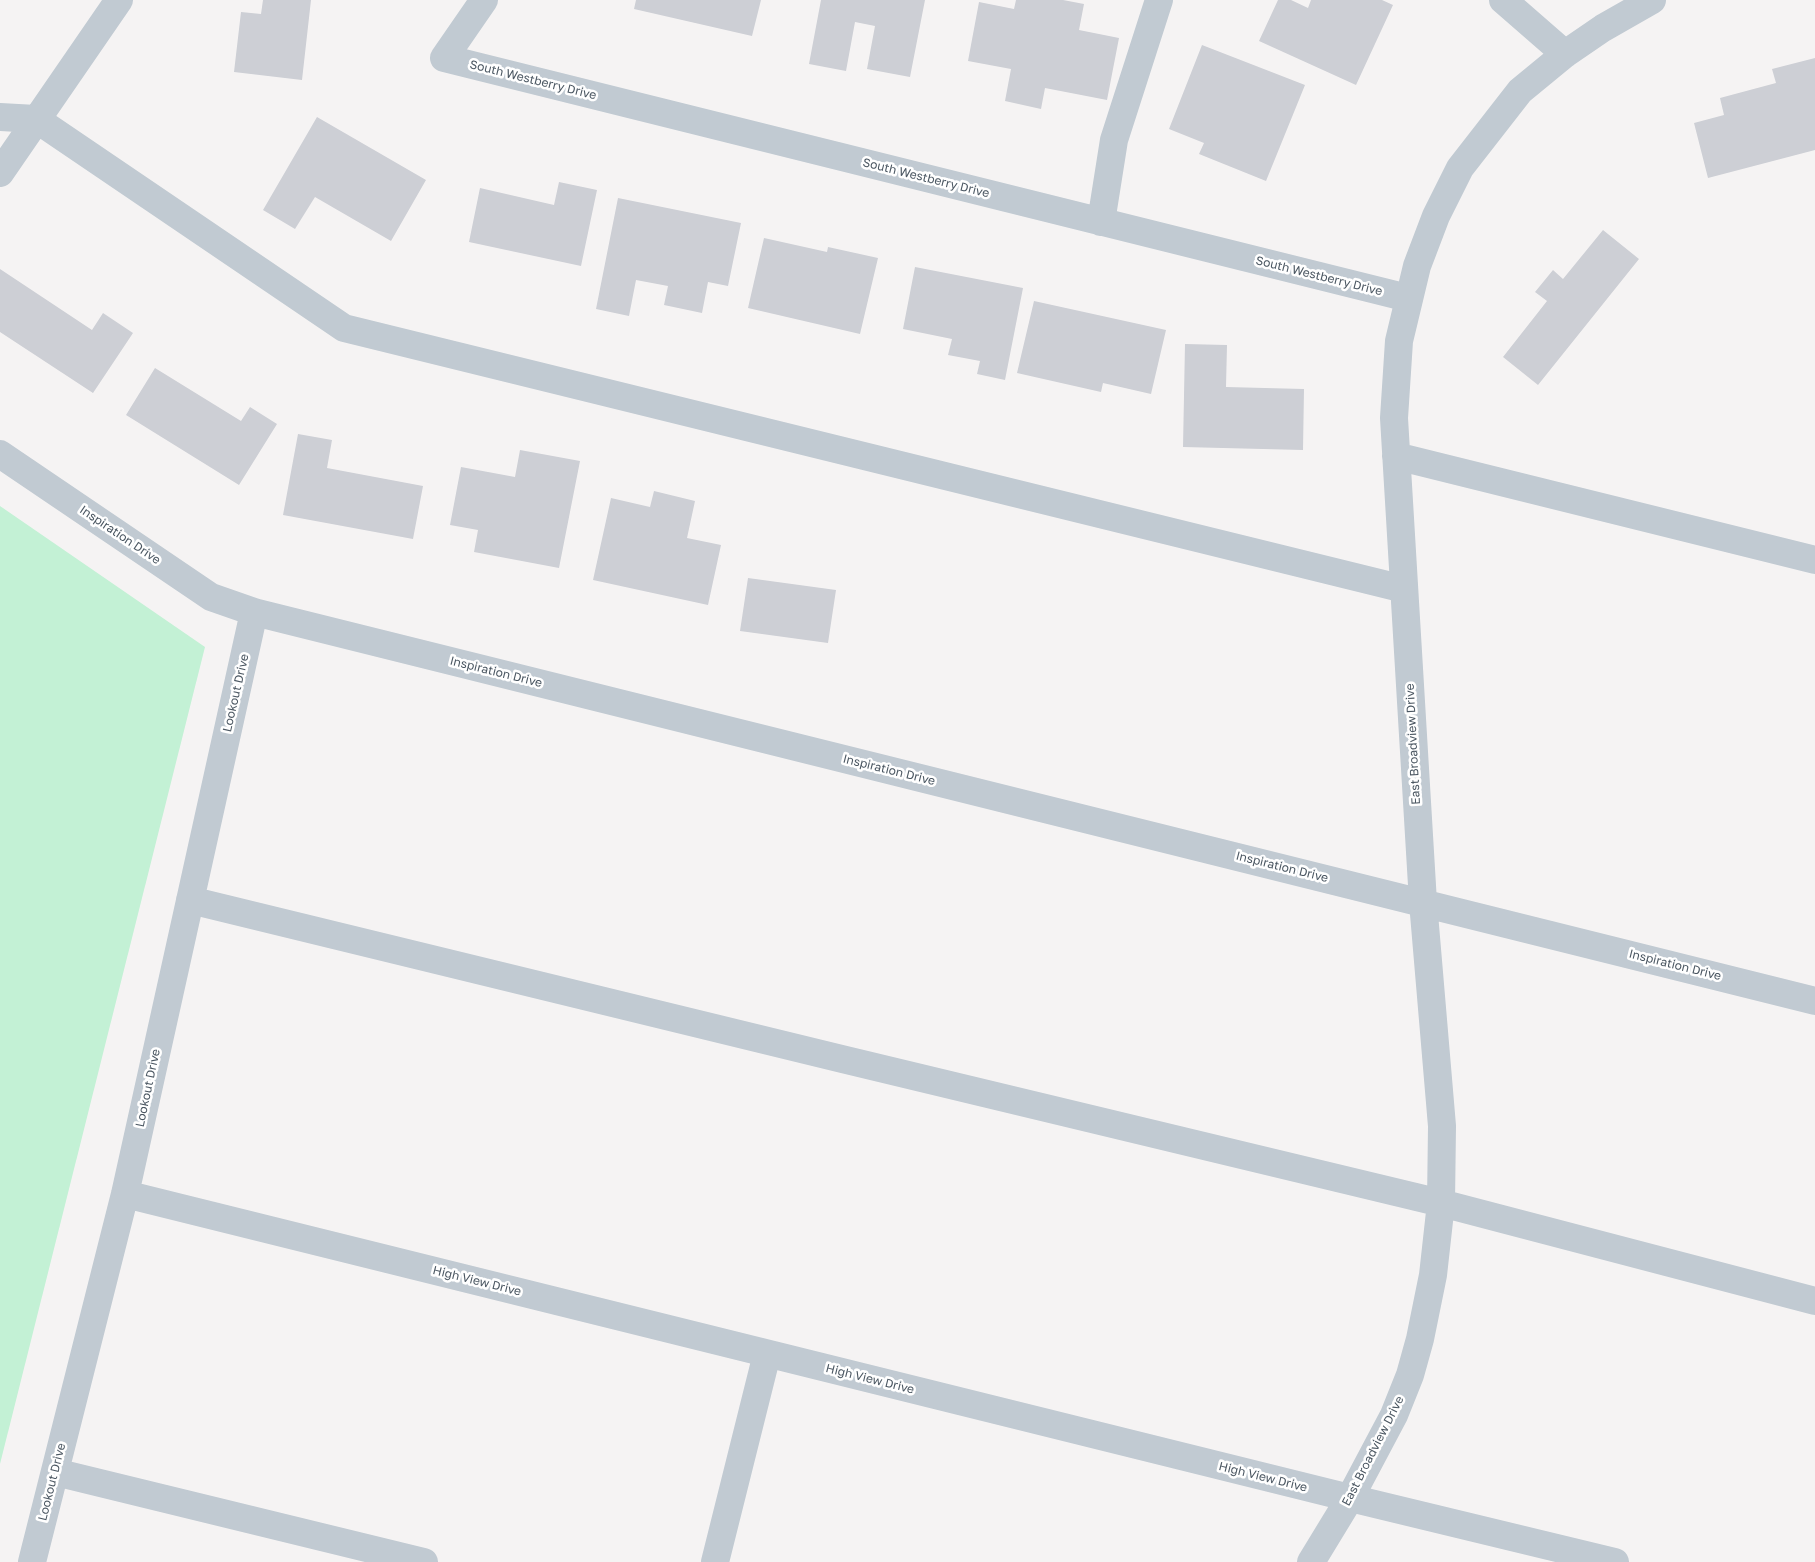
<!DOCTYPE html>
<html>
<head>
<meta charset="utf-8">
<style>
	body { margin:0 }
	canvas { display:block; background:#f5f3f3 }
</style>
</head>
<body>
<canvas width="1815" height="1562"></canvas>
<script>
const ctx = document.querySelector('canvas').getContext('2d');
ctx.lineJoin = 'round';
function paint(path, color) {
  ctx.fillStyle = color;
  ctx.fill(path, 'evenodd');
}
function shape(rows) {
  const path = new Path2D();
  for (const r of rows) {
    path.moveTo(r[0], r[1]);
    for (let i = 2; i < r.length; i += 2) path.lineTo(r[i], r[i + 1]);
  }
  return path;
}
function strokePath(path, color, width, dash) {
  ctx.strokeStyle = color;
  ctx.lineWidth = width;
  ctx.lineCap = dash ? 'butt' : 'round';
  ctx.setLineDash(dash || []);
  ctx.stroke(path);
}
function label(font, color, halo, rows, align = 'center') {
  ctx.font = font + ' "Golos Text",sans-serif';
  ctx.lineWidth = 5;
  ctx.setLineDash([]);
  ctx.textBaseline = 'middle';
  ctx.strokeStyle = halo;
  ctx.fillStyle = color;
  for (const [text, x, y, turn = 0] of rows) {
    ctx.save();
    ctx.translate(x, y);
    ctx.rotate((+turn || 0) * Math.PI / 180);
    ctx.textAlign = isNaN(turn) ? turn : align;
    if (halo) ctx.strokeText(text, 0, 0);
    ctx.fillText(text, 0, 0);
    ctx.restore();
  }
}
paint(shape([
	[0,506,205,647,0,1464]
]), '#c3f1d5');
paint(shape([
	[263,0,311,0,302,80,234,72,241,12,261,14],
	[636,0,761,0,752,36,634,9],
	[821,0,925,0,910,77,867,69,875,26,855,22,846,71,809,64],
	[1016,0,1063,0,1084,4,1079,30,1119,38,1107,100,1045,88,1041,109,1005,101,1011,69,968,61,979,2,1014,9],
	[1278,0,1291,0,1308,8,1311,0,1382,0,1393,5,1356,85,1259,41],
	[1202,45,1305,85,1266,181,1199,154,1204,143,1169,129],
	[1815,58,1815,150,1708,178,1694,123,1724,115,1720,98,1776,83,1772,69],
	[317,117,426,180,391,241,315,197,295,229,263,210],
	[559,182,597,190,581,266,469,242,480,188,554,205],
	[618,198,741,223,728,286,708,282,702,313,664,305,668,286,636,280,629,316,596,309],
	[1603,230,1639,259,1538,385,1503,357,1547,301,1535,292,1553,270,1563,279],
	[764,238,827,252,828,247,878,258,860,334,748,308],
	[915,267,1023,288,1005,380,977,374,980,361,948,355,952,339,903,329],
	[0,269,92,330,103,313,133,333,93,393,0,332],
	[1034,301,1166,330,1151,394,1103,383,1101,392,1017,373],
	[1185,344,1227,345,1226,387,1304,389,1303,450,1183,447],
	[155,368,241,421,250,407,277,424,239,485,126,415],
	[298,434,332,440,327,468,423,486,413,539,283,515],
	[520,450,580,461,559,568,474,552,478,530,450,525,461,467,515,477],
	[654,491,695,501,687,538,721,545,708,605,593,580,611,498,650,507],
	[748,578,836,590,828,643,740,631]
]), '#cdcfd5');
strokePath(shape([
	[484,0,444,58,1408,298],
	[1503,0,1565,54],
	[0,117,36,119,344,328,1404,589],
	[0,173,119,0],
	[1101,222,1114,140,1159,0],
	[0,454,211,597,254,612,1815,1001],
	[1396,456,1815,560],
	[190,900,842,1059,1441,1203,1815,1301],
	[125,1194,1350,1498,1615,1562],
	[55,1472,424,1562],
	[32,1562,125,1194,254,612],
	[715,1562,767,1354],
	[1311,1562,1350,1498,1394,1415,1410,1375,1420,1339,1433,1275,1441,1203,1442,1126,1423,902,1394,418,1399,341,1417,266,1436,216,1460,168,1520,91,1565,54,1603,28,1652,0]
]), '#c1cad2', 28);
label('12px', '#4a5661', '#fff', [
	["South Westberry Drive",533,80,14],
	["South Westberry Drive",926,178,14],
	["South Westberry Drive",1319,276,14],
	["Inspiration Drive",120,535,34],
	["Inspiration Drive",496,672,14],
	["Lookout Drive",236,693,-77],
	["East Broadview Drive",1413,744,-93],
	["Inspiration Drive",889,770,14],
	["Inspiration Drive",1282,867,14],
	["Inspiration Drive",1675,965,14],
	["Lookout Drive",148,1088,-78],
	["High View Drive",477,1281,14],
	["High View Drive",870,1379,14],
	["East Broadview Drive",1373,1451,-63],
	["High View Drive",1263,1477,14],
	["Lookout Drive",52,1482,-76]
]);
</script>
</body>
</html>
